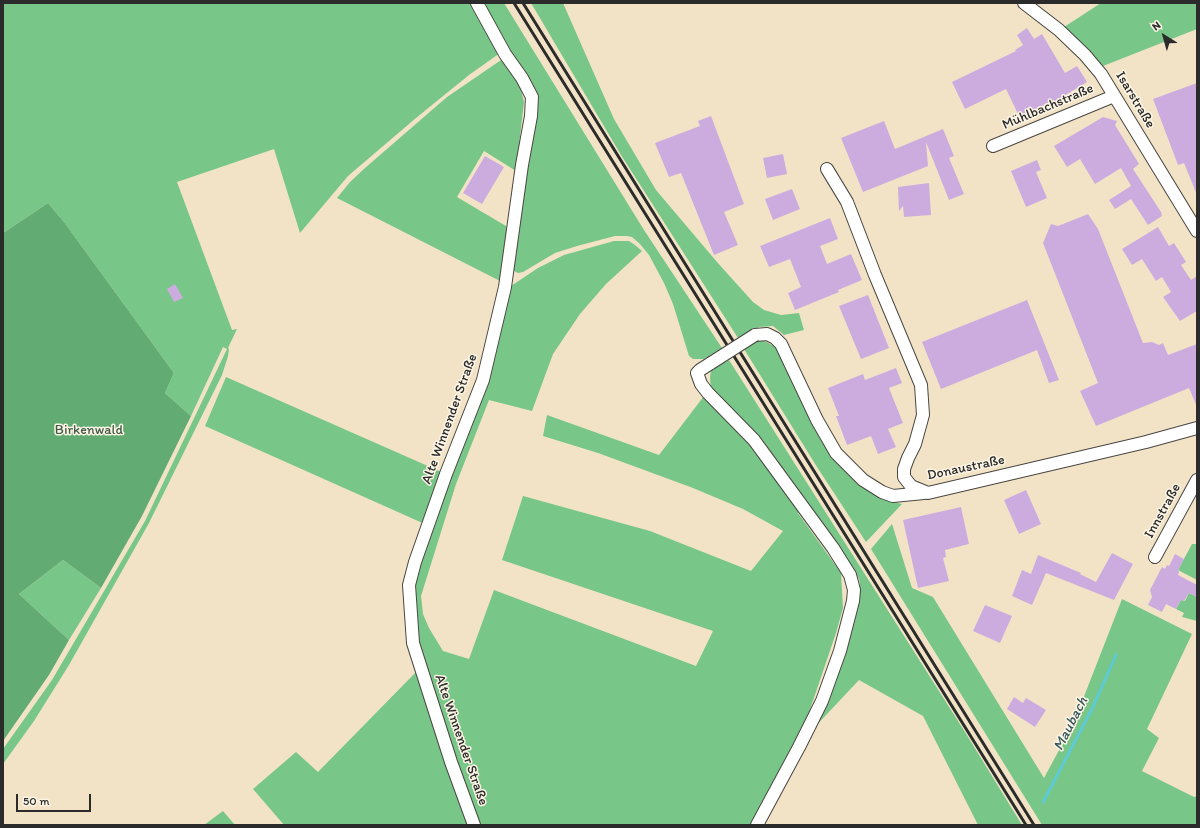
<!DOCTYPE html>
<html>
<head>
<meta charset="utf-8">
<style>
	body { margin:0 }
	#map { position:relative; width:1200px; height:828px; overflow:hidden; background:#f3e3c6; font-family:Itim,sans-serif }
	canvas { display:block }
	.frame { position:absolute; inset:0; border:4px solid #2b2b2b; pointer-events:none }
	.north { position:absolute; left:1144px; top:16px; width:40px; height:40px; -webkit-text-stroke:3px #fcf5e5; paint-order:stroke; rotate:323deg; font-size:11px; font-weight:700; line-height:16px; text-align:center; color:#2b2b2b }
	.north::after { content:''; display:block; margin:auto; width:14px; height:18px; background:#2b2b2b; clip-path:polygon(50% 0,100% 100%,50% 72%,0 100%) }
	.scale { position:absolute; left:16px; top:794px; width:75px; height:18px; box-sizing:border-box; border:2px solid #2b2b2b; border-top:0; padding-left:5px; font-size:12px; line-height:14px; white-space:nowrap; color:#2b2b2b; -webkit-text-stroke:3px #fcf5e5; paint-order:stroke }
</style>
</head>
<body>
<div id="map">
<canvas width="1200" height="828"></canvas>
<div class="frame"></div>
<div class="north">N</div>
<div class="scale">50 m</div>
</div>
<script>
const ctx = document.querySelector('canvas').getContext('2d');
ctx.lineJoin = 'round';
function paint(path, color) {
  ctx.fillStyle = color;
  ctx.fill(path, 'evenodd');
}
function shape(rows) {
  const path = new Path2D();
  for (const r of rows) {
    path.moveTo(r[0], r[1]);
    for (let i = 2; i < r.length; i += 2) path.lineTo(r[i], r[i + 1]);
  }
  return path;
}
function strokePath(path, color, width, dash) {
  ctx.strokeStyle = color;
  ctx.lineWidth = width;
  ctx.lineCap = dash ? 'butt' : 'round';
  ctx.setLineDash(dash || []);
  ctx.stroke(path);
}
function label(font, color, halo, rows, align = 'center') {
  ctx.font = font + ' Itim,sans-serif';
  ctx.lineWidth = 3;
  ctx.setLineDash([]);
  ctx.textBaseline = 'middle';
  ctx.strokeStyle = halo;
  ctx.fillStyle = color;
  for (const [text, x, y, turn = 0] of rows) {
    ctx.save();
    ctx.translate(x, y);
    ctx.rotate((+turn || 0) * Math.PI / 180);
    ctx.textAlign = isNaN(turn) ? turn : align;
    if (halo) ctx.strokeText(text, 0, 0);
    ctx.fillText(text, 0, 0);
    ctx.restore();
  }
}
paint(shape([
	[3,3,472,3,500,53,469,75,416,118,348,176,300,233,274,149,177,182,232,330,237,329,228,348,229,349,228,356,222,375,149,523,69,665,34,721,3,764,3,749,52,680,145,521,227,349,223,347,191,416,165,393,174,373,64,222,48,203,3,233],
	[484,3,504,3,644,230,722,348,704,359,693,359,689,356,673,304,664,283,649,255,640,244,632,237,627,236,615,236,577,246,555,253,523,272,518,273,512,270,512,266,539,97,507,48],
	[531,3,563,3,614,119,656,190,717,262,753,302,764,310,781,315,799,313,804,330,784,335,773,326,759,327,738,338,621,155],
	[1101,3,1197,3,1197,29,1103,66,1084,45,1064,27],
	[504,58,519,82,524,102,516,171,484,151,457,197,511,229,502,282,337,198,350,182,365,168,447,97],
	[614,241,629,241,635,245,642,251,606,284,580,314,553,354,532,411,489,400,456,484,421,596,423,614,429,628,443,651,469,659,494,590,696,666,713,631,502,560,523,496,650,531,751,571,783,531,743,509,693,488,598,453,543,436,547,415,659,455,704,396,748,443,799,508,798,513,841,573,843,608,836,633,802,733,786,759,751,825,478,825,426,674,416,625,412,586,508,288,538,268,564,255],
	[763,340,777,348,832,456,894,502,902,504,866,542,817,467,744,349,756,341],
	[729,360,965,732,1022,825,978,825,923,716,859,680,812,730,858,597,860,585,859,579,837,542,757,434,711,391,710,378,711,370],
	[226,377,446,474,427,525,205,426],
	[892,524,912,588,933,597,1044,778,1064,741,1083,699,1122,599,1192,634,1147,729,1159,738,1142,771,1194,797,1197,796,1197,825,1042,825,871,549],
	[1192,544,1197,544,1197,580,1178,570],
	[63,560,101,588,69,640,19,594],
	[1189,593,1197,597,1197,621,1182,617,1184,613,1176,609,1181,600,1185,601],
	[418,670,429,715,470,825,284,825,253,789,296,752,318,772],
	[223,811,235,825,204,825]
]), '#78c788');
paint(shape([
	[48,203,64,222,174,373,165,393,191,416,142,516,101,588,63,560,19,594,69,640,49,675,3,741,3,233]
]), '#62ac74');
strokePath(shape([
	[1043,802,1092,709,1116,655]
]), '#5dcad4', 3);
paint(shape([
	[1027,28,1034,39,1042,34,1065,73,1077,66,1087,82,1049,105,1048,103,1019,116,1006,89,965,109,952,82,1016,51,1015,50,1023,45,1017,35],
	[1197,83,1197,195,1184,163,1178,165,1153,99],
	[711,116,744,204,724,212,738,245,714,255,681,173,669,177,655,143,700,126,698,121],
	[1103,117,1117,121,1115,125,1139,164,1133,169,1161,212,1162,216,1148,225,1131,199,1115,209,1109,200,1131,186,1121,168,1095,184,1080,159,1067,167,1054,146],
	[884,121,895,149,943,129,954,156,949,158,964,194,949,200,926,142,928,166,863,192,841,138],
	[783,154,787,174,767,178,763,158],
	[485,156,504,167,482,204,463,193],
	[1037,160,1041,170,1036,172,1047,198,1026,207,1011,171],
	[929,183,931,215,904,217,903,206,899,211,898,187],
	[792,189,800,209,773,220,765,199],
	[1088,214,1098,229,1143,343,1152,342,1159,345,1163,343,1168,355,1197,344,1197,407,1189,388,1096,426,1080,391,1098,383,1043,243,1051,224,1058,226],
	[830,218,838,239,820,246,827,264,851,254,862,280,838,290,839,292,795,310,788,293,801,287,790,259,769,267,760,246],
	[1158,227,1169,246,1174,243,1186,262,1181,265,1191,280,1197,276,1197,311,1180,321,1163,297,1171,292,1162,277,1156,281,1142,259,1132,265,1122,249],
	[175,284,183,298,174,302,167,289],
	[868,295,889,348,861,359,839,306],
	[1027,300,1059,380,1049,383,1037,350,941,389,922,342],
	[896,368,902,383,889,388,903,423,888,429,896,447,878,454,871,436,847,445,836,416,839,416,828,388,863,374,865,380],
	[1026,490,1041,524,1019,534,1004,500],
	[961,507,969,544,945,550,946,557,943,558,949,581,918,588,903,520],
	[1112,553,1133,564,1114,600,1046,573,1032,605,1012,596,1022,570,1031,574,1038,555,1081,573,1080,574,1096,582],
	[1175,554,1184,559,1178,570,1179,572,1178,575,1197,585,1197,597,1189,593,1184,601,1181,600,1176,609,1166,604,1162,612,1148,605,1152,597,1150,590,1162,567,1165,569,1167,565,1169,566],
	[985,605,1012,616,1000,643,973,631],
	[1014,697,1023,703,1026,698,1046,710,1035,727,1007,709]
]), '#ccacdf');
const street = shape([
	[1024,3,1059,30,1085,55,1101,74,1197,231],
	[993,146,1114,96],
	[827,169,847,202,875,275,921,385,923,415,915,444,908,458,904,469,904,477,911,486,928,493,1146,442,1197,428],
	[755,335,767,334,775,338,781,344,817,420,836,453,863,480,882,492,893,496,924,493],
	[711,363,700,370,697,373,701,384,708,393,754,440,833,548,850,575,854,590,853,601,840,651,822,701,799,747,757,825],
	[1155,557,1197,480],
	[474,825,451,762,413,643,409,585,415,562,446,474,483,380,505,287,522,165,531,116,532,97,522,78,505,54,477,3]
]);
strokePath(street, '#494742', 14);
strokePath(street, '#fff', 12);
strokePath(shape([
	[514,3,1026,825],
	[523,3,1034,825]
]), '#2b2b2b', 3);
const streetBridge = shape([
	[711,363,755,335]
]);
strokePath(streetBridge, '#494742', 14, []);
strokePath(streetBridge, '#fff', 12);
label('14px', '#2b2b2b', '#fcf5e5', [
	["Isarstraße",1135,100,59],
	["Mühlbachstraße",1048,107,-23],
	["Alte Winnender Straße",450,419,-70],
	["Donaustraße",966,468,-12],
	["Innstraße",1163,511,-61],
	["Alte Winnender Straße",461,740,71]
]);
label('14px', '#425a47', '#fcf5e5', [
	["Birkenwald",89,430]
]);
label('italic 15px', '#3a5b5e', '#fcf5e5', [
	["Maubach",1071,724,-63]
]);
</script>
</body>
</html>
